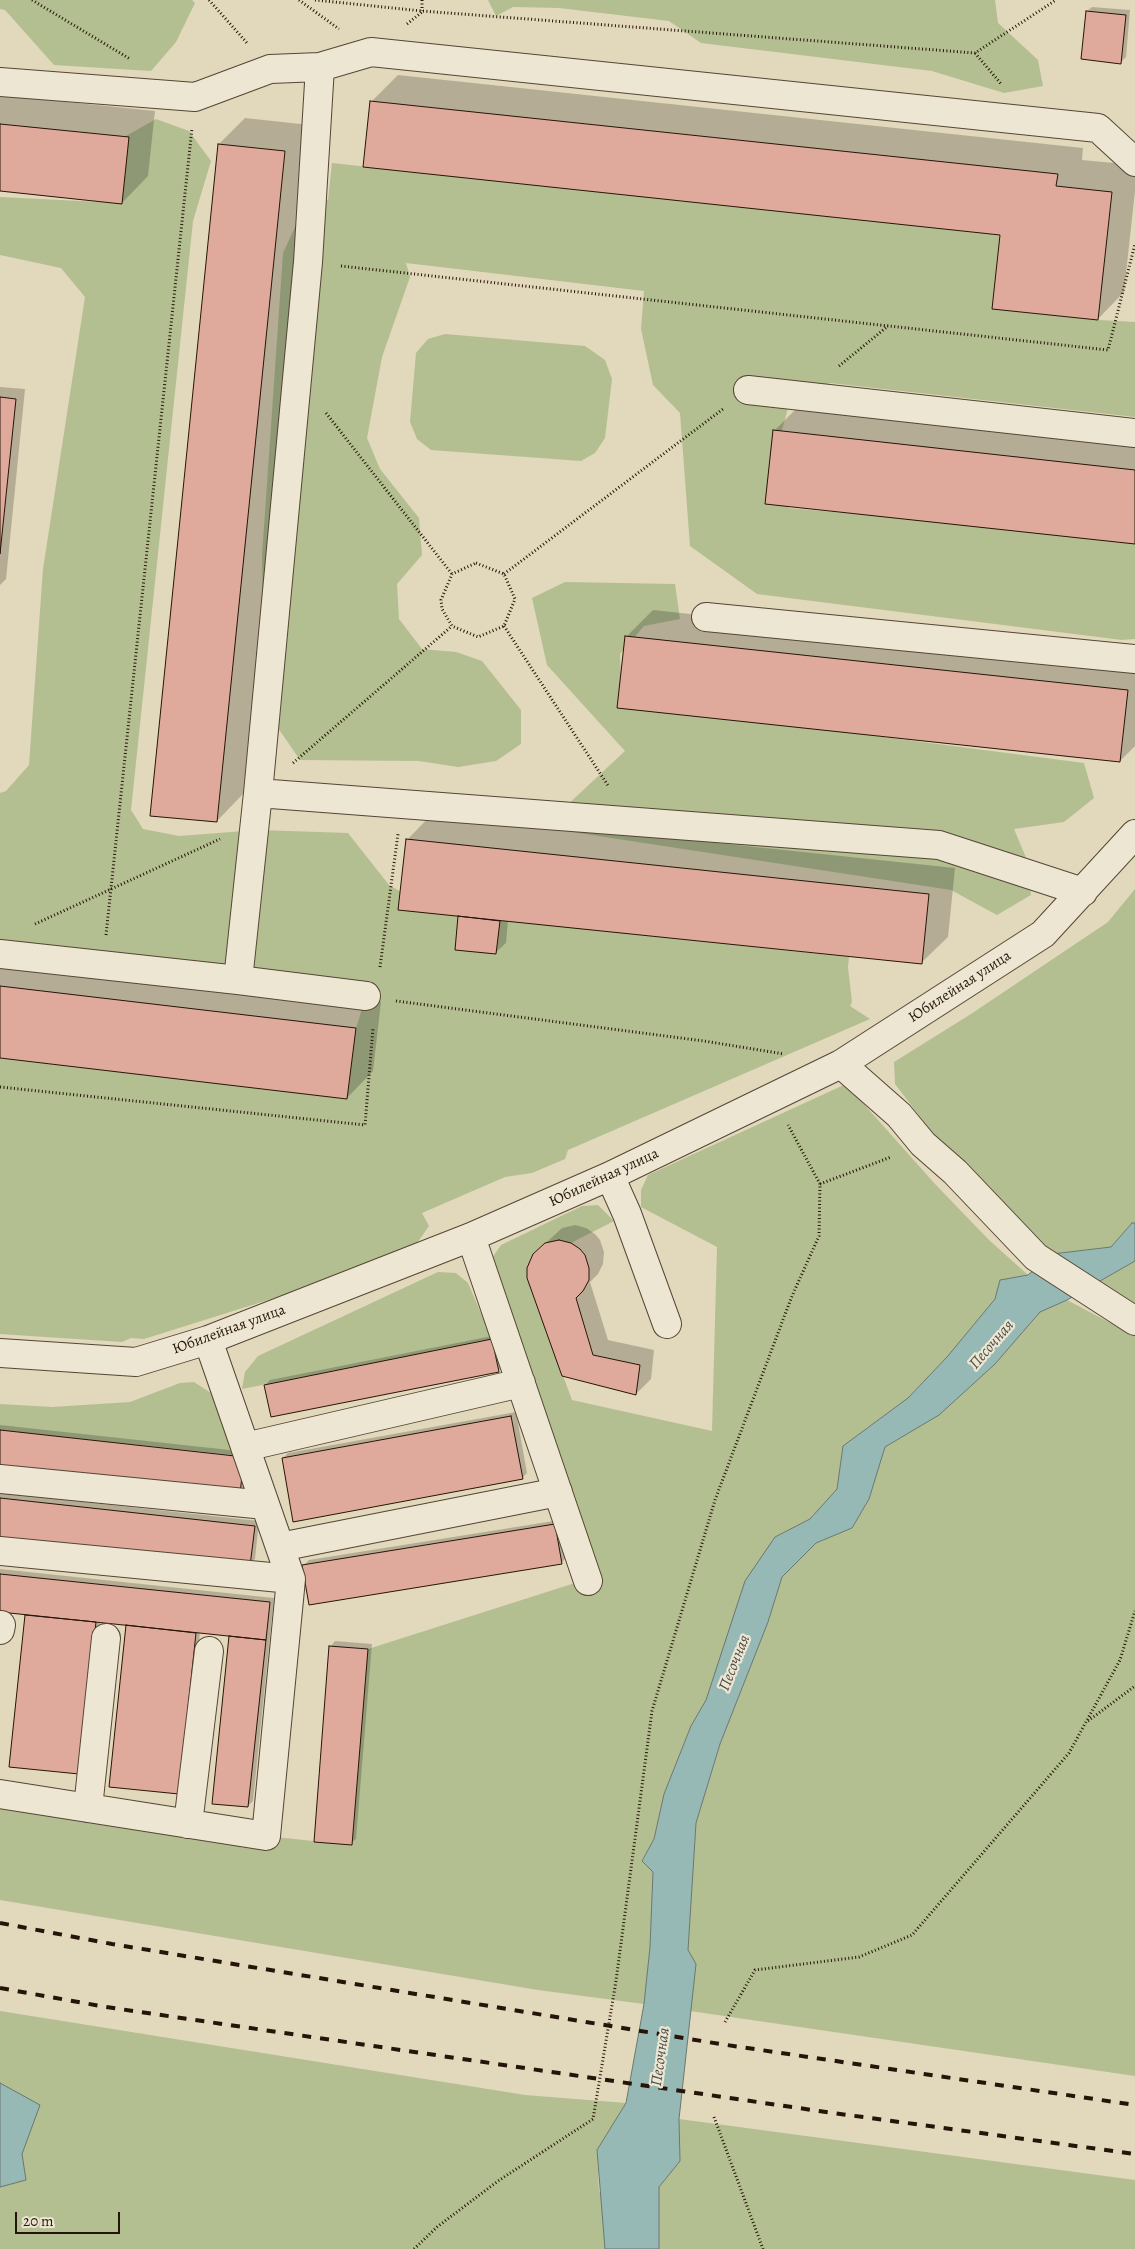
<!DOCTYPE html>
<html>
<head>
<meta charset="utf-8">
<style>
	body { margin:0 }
	#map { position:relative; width:1135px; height:2249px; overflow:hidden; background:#e2d8bb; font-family:Alegreya,serif }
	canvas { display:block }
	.scale { position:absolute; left:15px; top:2212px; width:105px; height:22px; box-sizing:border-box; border:2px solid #271408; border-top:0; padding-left:6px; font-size:15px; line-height:18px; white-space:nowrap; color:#271408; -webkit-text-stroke:4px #ece6d3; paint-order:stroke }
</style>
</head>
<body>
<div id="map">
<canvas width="1135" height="2249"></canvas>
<div class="scale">20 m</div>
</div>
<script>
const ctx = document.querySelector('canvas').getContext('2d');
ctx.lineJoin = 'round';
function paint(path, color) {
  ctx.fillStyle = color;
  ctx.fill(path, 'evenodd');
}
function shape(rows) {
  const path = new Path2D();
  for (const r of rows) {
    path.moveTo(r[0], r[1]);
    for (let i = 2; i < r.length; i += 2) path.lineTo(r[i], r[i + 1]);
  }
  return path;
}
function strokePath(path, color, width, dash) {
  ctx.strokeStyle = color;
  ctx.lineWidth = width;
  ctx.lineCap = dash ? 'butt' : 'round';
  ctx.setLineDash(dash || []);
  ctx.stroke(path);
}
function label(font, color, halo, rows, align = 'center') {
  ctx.font = font + ' Alegreya,serif';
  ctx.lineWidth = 4.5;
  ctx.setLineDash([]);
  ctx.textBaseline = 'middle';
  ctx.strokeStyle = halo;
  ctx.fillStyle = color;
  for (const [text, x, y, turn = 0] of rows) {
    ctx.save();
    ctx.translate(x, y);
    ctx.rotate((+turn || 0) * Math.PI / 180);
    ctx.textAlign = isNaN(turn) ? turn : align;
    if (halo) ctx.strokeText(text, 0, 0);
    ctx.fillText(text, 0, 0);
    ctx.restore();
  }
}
paint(shape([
	[0,0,192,0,195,3,176,42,151,71,54,65,5,10,0,9],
	[488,0,995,0,998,23,1038,60,1043,86,1004,93,932,71,701,43,669,21,559,8,513,7,496,16],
	[156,119,189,131,211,161,193,221,131,810,143,829,179,836,258,830,348,833,389,885,417,901,642,935,849,957,848,967,852,1002,850,1006,870,1019,568,1150,565,1159,532,1173,505,1177,422,1213,429,1226,408,1256,144,1339,131,1338,122,1342,0,1334,0,1058,347,1099,356,1028,366,996,0,943,0,793,6,791,29,765,43,569,85,297,61,268,0,255,0,197,101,202,124,137],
	[332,163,1000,235,992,309,1098,320,1135,322,1135,417,830,383,789,404,780,438,778,473,789,508,1135,539,1135,639,1122,640,757,594,690,546,680,413,653,385,641,329,644,291,406,263,410,277,382,357,367,438,380,469,419,518,422,555,397,584,399,619,422,649,456,652,482,661,521,710,521,744,496,761,458,767,419,761,300,760,278,728,264,693,262,555,283,253,306,203,328,200],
	[445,334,585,346,605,360,612,379,605,438,595,453,581,461,431,450,417,439,410,422,416,353,428,339],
	[565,582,675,584,680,619,644,626,620,654,622,703,1084,763,1094,798,1064,822,1014,829,1027,860,1031,895,997,915,951,890,572,832,563,809,625,751,547,665,532,598],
	[1135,889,1135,1223,1132,1223,1111,1247,1052,1254,966,1177,895,1084,894,1062,971,1014,1108,922],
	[846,1084,935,1184,989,1240,1028,1275,1000,1281,995,1299,947,1357,908,1398,843,1446,837,1489,810,1519,775,1537,706,1700,691,1726,664,1794,654,1839,642,1860,653,1872,650,1947,644,2004,538,1990,0,1900,0,1794,266,1836,351,1845,368,1649,597,1576,492,1258,501,1245,582,1206,598,1205,614,1221,571,1243,559,1240,545,1243,533,1254,527,1268,527,1278,572,1400,712,1431,717,1247,641,1207,641,1190,648,1175],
	[1135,1261,1135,1309,1095,1284],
	[438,1272,456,1273,468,1283,492,1339,242,1389,245,1372,258,1356],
	[1067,1300,1135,1336,1135,2076,690,2011,696,1964,688,1950,696,1823,720,1744,768,1622,782,1577,816,1543,852,1528,869,1499,885,1447,939,1414,995,1364,1040,1311],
	[194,1382,214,1395,233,1455,0,1430,0,1404,52,1407,130,1402,180,1383],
	[0,2011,525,2095,626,2103,597,2150,599,2191,629,2249,0,2249],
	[679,2119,1135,2180,1135,2249,659,2249,659,2187,680,2161]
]), '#b3bf91');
const water = shape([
	[1132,1223,1135,1223,1135,1261,1067,1300,1040,1312,995,1364,939,1415,885,1447,869,1499,852,1528,816,1543,782,1577,768,1622,720,1744,696,1823,688,1950,696,1964,679,2119,680,2161,659,2187,659,2249,605,2249,597,2150,626,2103,644,2004,650,1947,653,1872,642,1861,654,1839,664,1794,691,1726,706,1700,745,1581,775,1537,810,1519,837,1489,843,1446,908,1398,947,1357,995,1299,1000,1280,1028,1275,1052,1254,1111,1247,1132,1223],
	[0,2083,40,2105,22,2154,26,2180,0,2187,0,2083]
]);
paint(water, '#96b9b6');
strokePath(water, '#6a7770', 1);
paint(shape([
	[1092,7,1130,10,1126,57,1121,62,1087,11],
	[398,75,1083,148,1082,160,1135,165,1135,191,1124,292,1098,319,1001,233,371,102],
	[0,95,155,111,148,176,122,203,0,190],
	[245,118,310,125,243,794,217,821,219,144],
	[0,387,25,389,6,579,0,585],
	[801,404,1135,441,1135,543,774,431],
	[653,610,1135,662,1135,746,1120,761,626,637],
	[433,813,955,868,948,937,921,963,508,920,506,943,495,953,460,915,407,840],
	[0,957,381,1002,373,1071,347,1098,0,1057],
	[575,1225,586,1228,595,1234,600,1240,604,1252,603,1264,598,1274,590,1282,608,1340,654,1350,651,1379,636,1394,563,1375,534,1254,562,1228],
	[497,1335,503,1366,498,1371,265,1385,270,1380],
	[516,1412,527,1473,522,1478,283,1458,288,1453],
	[0,1425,248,1452,244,1487,239,1492,0,1466],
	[0,1493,259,1521,255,1559,250,1564,0,1538],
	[560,1520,566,1558,561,1563,304,1565,309,1560],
	[0,1569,274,1598,253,1801,248,1806,231,1635,200,1632,184,1788,128,1624,100,1621,84,1768,10,1766,27,1614,0,1611],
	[335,1641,372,1644,356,1839,351,1843,331,1646]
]), '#0003');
const building = shape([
	[1086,11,1126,15,1121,64,1081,59,1086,11],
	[370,101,1058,174,1056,186,1112,192,1098,320,992,309,1000,235,363,167,370,101],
	[0,124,129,137,122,204,0,191,0,124],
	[218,144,285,151,217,822,150,816,218,144],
	[0,397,16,399,0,554,0,397],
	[773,430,1135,470,1135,544,765,504,773,430],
	[625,636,1128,690,1120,762,617,708,625,636],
	[406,839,929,894,922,964,398,910,406,839],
	[458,916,500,921,496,954,455,950,458,916],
	[0,986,356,1028,347,1099,0,1058,0,986],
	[559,1240,571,1243,580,1249,585,1255,589,1268,589,1280,583,1291,576,1298,593,1355,640,1365,636,1395,562,1376,527,1278,527,1268,533,1254,545,1243,559,1240],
	[492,1339,499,1372,271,1417,264,1385,492,1339],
	[511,1416,523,1479,293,1522,282,1458,511,1416],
	[0,1430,244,1457,240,1494,0,1467,0,1430],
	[0,1498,255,1526,250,1566,0,1539,0,1498],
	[555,1524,562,1564,309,1605,302,1565,555,1524],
	[0,1574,270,1602,266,1640,0,1612,0,1574],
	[25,1615,96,1622,79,1774,9,1767,25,1615],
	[126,1625,196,1633,179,1794,109,1787,126,1625],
	[229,1636,266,1640,248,1807,212,1804,229,1636],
	[329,1646,368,1649,352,1845,314,1842,329,1646]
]);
paint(building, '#dfaa9b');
strokePath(building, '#271408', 1);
const minor = shape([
	[0,82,195,97,270,69,320,67,371,52,1098,128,1135,162],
	[748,390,1135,433],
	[706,617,1135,659],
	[258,793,939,845,1083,892],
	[0,954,238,980,366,996],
	[238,980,258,793,308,262,320,67],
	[841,1064,899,1115,923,1144,955,1172,1036,1257,1135,1321],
	[610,1176,627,1214,667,1324],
	[471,1237,588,1581],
	[0,1353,136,1362,208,1340,471,1237,610,1176,841,1064,1043,934,1135,834],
	[245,1447,521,1383],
	[0,1479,265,1505],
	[280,1547,558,1492],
	[0,1551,291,1579],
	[0,1630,1,1625],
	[0,1794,266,1836,291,1579,208,1340],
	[88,1808,106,1638],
	[188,1824,209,1651]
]);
strokePath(minor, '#564535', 30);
strokePath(shape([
	[32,0,130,59],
	[209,0,247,43],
	[299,0,339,29],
	[315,0,422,11,975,53,1056,0],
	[422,0,422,11],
	[407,24,422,12],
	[975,53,1002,85],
	[341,266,1108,350,1135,244],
	[839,366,888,326],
	[326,413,452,574],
	[476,563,504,574,515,599,504,626,478,637,452,626,442,609,441,600,452,574,476,563],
	[504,574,723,409],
	[504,626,609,787],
	[293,763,452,626],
	[35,924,220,839],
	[106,935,192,128],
	[380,967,398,834],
	[396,1001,704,1041,784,1054],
	[0,1087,365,1125,373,1028],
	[820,1184,891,1157],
	[1088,1721,1135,1686],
	[725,2022,755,1970,859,1957,912,1935,1069,1753,1120,1660,1135,1611],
	[714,2117,763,2249],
	[414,2249,437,2227,498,2181,593,2119,616,1981,652,1711,715,1500,792,1296,819,1236,820,1184,788,1125]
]), '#271408', 3, [1, 2.5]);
strokePath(minor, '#ece6d3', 28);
strokePath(shape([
	[0,1923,112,1944,720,2044,1135,2105],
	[0,1988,106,2007,826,2112,1135,2154]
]), '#271408', 4, [9, 9]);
label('15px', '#271408', '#ece6d3', [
	["Юбилейная улица",960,987,-33],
	["Юбилейная улица",604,1178,-25],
	["Юбилейная улица",229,1330,-20]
]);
label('italic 16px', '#4e4e45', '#ece6d3', [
	["Песочная",992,1345,-49],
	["Песочная",735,1663,-68],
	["Песочная",661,2057,-82]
]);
</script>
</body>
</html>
